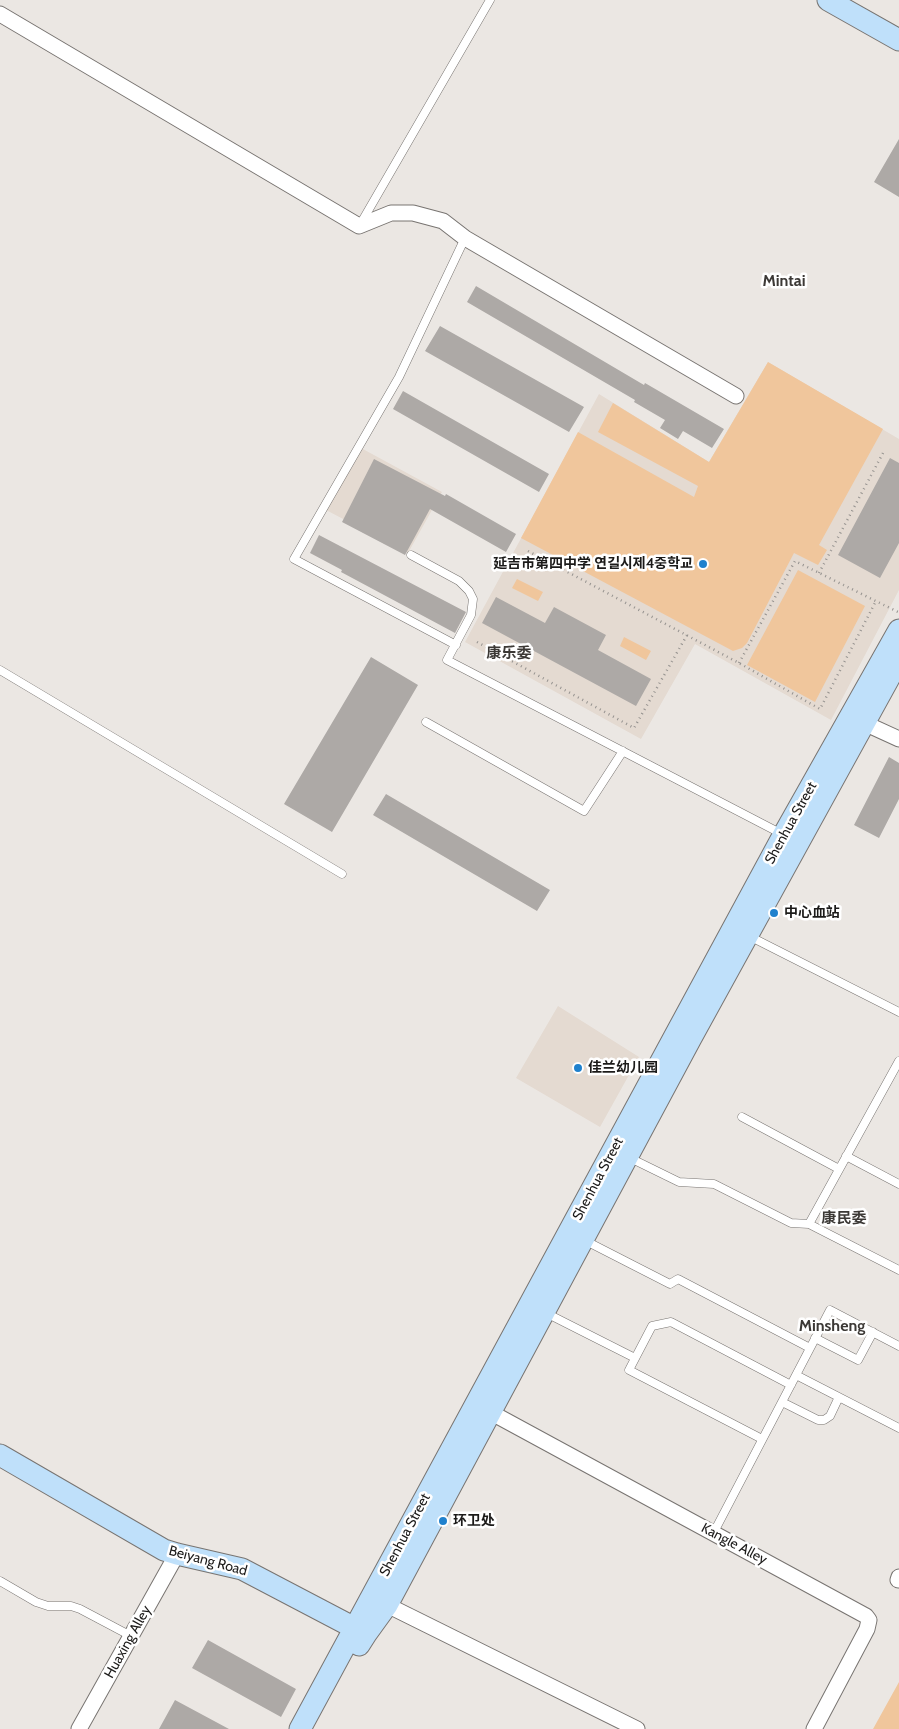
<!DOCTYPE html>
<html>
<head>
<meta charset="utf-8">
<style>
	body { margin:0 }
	canvas { display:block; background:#ebe7e3 }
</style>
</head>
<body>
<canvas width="899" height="1729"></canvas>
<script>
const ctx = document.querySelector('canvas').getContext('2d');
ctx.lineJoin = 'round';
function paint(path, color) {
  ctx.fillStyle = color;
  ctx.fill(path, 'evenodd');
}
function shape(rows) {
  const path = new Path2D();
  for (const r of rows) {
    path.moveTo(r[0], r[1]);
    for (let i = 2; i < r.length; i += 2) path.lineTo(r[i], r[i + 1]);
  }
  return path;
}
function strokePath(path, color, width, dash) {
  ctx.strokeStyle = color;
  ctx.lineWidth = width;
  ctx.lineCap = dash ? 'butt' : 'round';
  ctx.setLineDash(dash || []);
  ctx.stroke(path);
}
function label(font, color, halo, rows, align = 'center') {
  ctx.font = font + ' Cabin,"Noto Sans SC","Noto Sans KR",sans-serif';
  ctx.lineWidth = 5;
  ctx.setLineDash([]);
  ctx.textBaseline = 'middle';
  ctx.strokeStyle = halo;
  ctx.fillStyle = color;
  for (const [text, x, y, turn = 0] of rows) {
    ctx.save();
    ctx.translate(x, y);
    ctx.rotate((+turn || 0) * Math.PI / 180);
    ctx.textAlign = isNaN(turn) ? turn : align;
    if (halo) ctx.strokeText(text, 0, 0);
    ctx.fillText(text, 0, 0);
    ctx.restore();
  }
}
paint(shape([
	[768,362,899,439,899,590,831,720,695,644,641,739,465,642,599,394,709,462],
	[361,448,442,492,408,553,326,510],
	[558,1006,639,1057,600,1127,516,1078]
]), '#e4dad1');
paint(shape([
	[768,362,883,429,819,545,827,550,818,565,794,553,747,643,742,648,733,651,521,538,578,432,694,497,698,486,598,432,613,403,709,462],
	[798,570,865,606,815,702,747,665],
	[517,579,543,592,538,601,512,588],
	[624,637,651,651,646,660,620,646],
	[899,1682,899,1729,873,1729]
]), '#f0c69c');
paint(shape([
	[899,139,899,197,874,182],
	[476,286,644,385,645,383,724,429,712,448,683,431,678,439,660,428,665,420,634,402,635,400,467,302],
	[440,326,584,407,569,432,425,351],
	[403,391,549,474,539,492,393,409],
	[890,458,899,463,899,543,880,578,838,555],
	[374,459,445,496,446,494,516,534,506,552,430,509,405,555,342,522],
	[319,535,466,612,455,633,341,572,342,570,310,553],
	[496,597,545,623,554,607,606,635,598,650,651,679,636,706,482,623],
	[371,657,418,685,332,832,284,804],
	[889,757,899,763,899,799,879,838,854,825],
	[386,794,550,890,537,911,373,815],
	[208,1640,296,1689,281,1717,192,1668],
	[175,1700,229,1729,159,1729]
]), '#ada9a6');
const lane = shape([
	[361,223,490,0],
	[411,555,459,581,469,591,473,599,471,615,447,660,782,834],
	[456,645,294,559,399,377,465,238],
	[0,670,342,874],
	[426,722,584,811,623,751],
	[749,936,899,1012],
	[742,1117,839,1169],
	[846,1156,899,1184],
	[628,1157,679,1182,714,1184,791,1223,809,1224,899,1270],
	[809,1224,899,1061],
	[584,1240,670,1284,678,1279,810,1348],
	[546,1313,635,1358],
	[815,1338,858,1360,873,1332],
	[796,1375,899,1428],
	[782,1402,818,1420,824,1420,830,1416,839,1397],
	[762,1439,629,1370,652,1326,671,1322,791,1385],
	[714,1532,830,1310,899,1346],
	[0,1581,36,1602,48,1606,71,1606,80,1609,131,1636]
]);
const street = shape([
	[0,14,359,226,391,213,413,213,443,221,465,238,736,396],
	[864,723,899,739],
	[490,1412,866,1616,869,1620,867,1629,814,1729],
	[898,1580,899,1577],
	[387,1605,637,1729],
	[79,1729,177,1554]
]);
const secondary = shape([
	[828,0,899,40],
	[0,1455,164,1550,177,1554,242,1569,366,1634],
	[359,1645,366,1634,387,1605,691,1038,899,660],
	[300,1729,784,834,899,630]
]);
strokePath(lane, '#787471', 9);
strokePath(street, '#787471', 17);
strokePath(secondary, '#787471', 23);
strokePath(shape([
	[528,551,739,663,820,709,876,601],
	[819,573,883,453],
	[477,642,634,728,687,635],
	[739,663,795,561,898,612]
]), '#95928f', 2.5, [1, 4]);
strokePath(lane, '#fff', 8);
strokePath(street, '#fff', 15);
strokePath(secondary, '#bfe0fa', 21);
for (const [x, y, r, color] of [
	[703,564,5,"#2081cd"],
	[774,913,5,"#2081cd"],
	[578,1068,5,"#2081cd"],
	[443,1521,5,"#2081cd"]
]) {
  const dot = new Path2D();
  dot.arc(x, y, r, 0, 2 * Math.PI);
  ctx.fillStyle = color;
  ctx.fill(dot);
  strokePath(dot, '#fff', 2);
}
label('bold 14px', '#1b1a19', '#fff', [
	["延吉市第四中学 연길시제4중학교",693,564,"right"],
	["中心血站",784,913],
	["佳兰幼儿园",588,1068],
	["环卫处",453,1521]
], 'left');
label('14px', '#1b1a19', '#fff', [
	["Shenhua Street",791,823,-61],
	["Shenhua Street",598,1179,-62],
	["Shenhua Street",405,1535,-62],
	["Kangle Alley",734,1544,28],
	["Beiyang Road",208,1561,15],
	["Huaxing Alley",128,1642,-61]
]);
label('bold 15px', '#3c3936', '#fff', [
	["康乐委",509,654],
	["康民委",844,1219]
]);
label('bold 16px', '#3c3936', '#fff', [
	["Mintai",784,281],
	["Minsheng",832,1326]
]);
</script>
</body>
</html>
